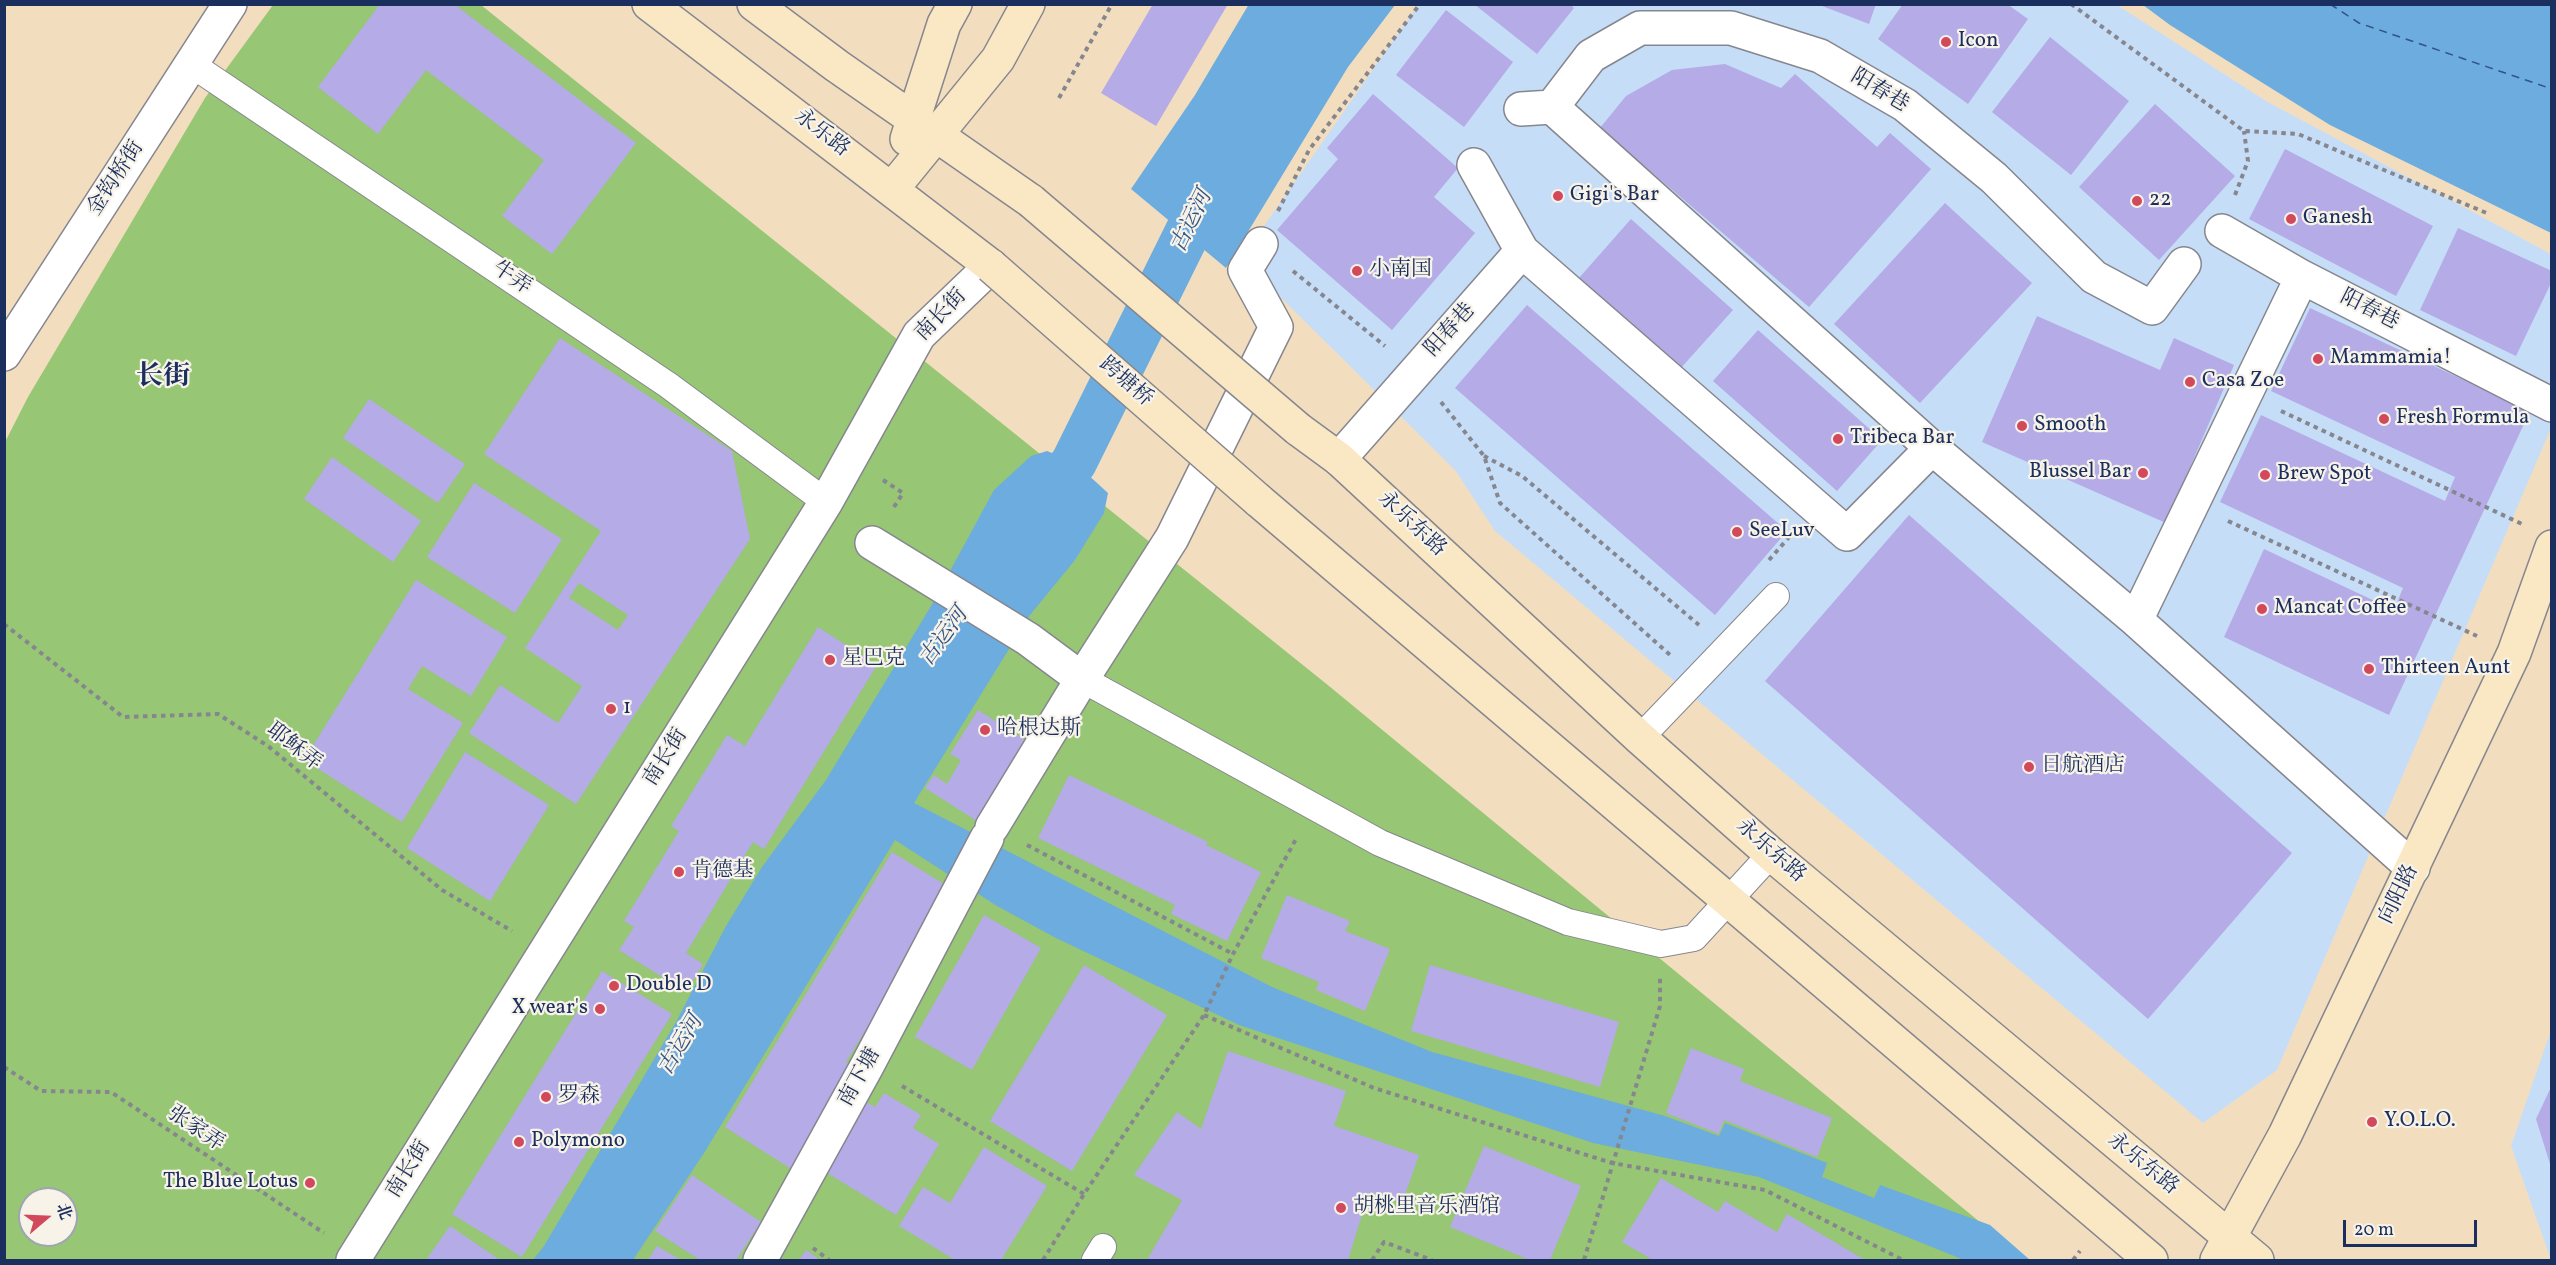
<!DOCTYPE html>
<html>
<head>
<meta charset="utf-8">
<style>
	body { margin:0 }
	#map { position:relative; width:2556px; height:1265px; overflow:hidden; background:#f2debf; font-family:Vollkorn,"Noto Serif SC",serif }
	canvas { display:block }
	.frame { position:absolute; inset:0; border:6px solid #1b2f5e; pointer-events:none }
	.north { position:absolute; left:18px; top:1187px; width:60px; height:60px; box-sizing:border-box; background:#f7f3e8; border:2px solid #9fa5b1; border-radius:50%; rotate:71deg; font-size:16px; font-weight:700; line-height:24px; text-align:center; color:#1b2f5e }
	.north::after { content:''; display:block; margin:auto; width:21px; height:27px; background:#d1495b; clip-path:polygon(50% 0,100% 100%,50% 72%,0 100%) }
	.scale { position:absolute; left:2343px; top:1220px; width:134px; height:27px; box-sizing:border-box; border:3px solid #1b2f5e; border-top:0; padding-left:8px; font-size:18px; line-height:21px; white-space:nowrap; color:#1b2f5e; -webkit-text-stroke:4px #f7f3e8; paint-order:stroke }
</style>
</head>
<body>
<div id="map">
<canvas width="2556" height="1265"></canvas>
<div class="frame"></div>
<div class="north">北</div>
<div class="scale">20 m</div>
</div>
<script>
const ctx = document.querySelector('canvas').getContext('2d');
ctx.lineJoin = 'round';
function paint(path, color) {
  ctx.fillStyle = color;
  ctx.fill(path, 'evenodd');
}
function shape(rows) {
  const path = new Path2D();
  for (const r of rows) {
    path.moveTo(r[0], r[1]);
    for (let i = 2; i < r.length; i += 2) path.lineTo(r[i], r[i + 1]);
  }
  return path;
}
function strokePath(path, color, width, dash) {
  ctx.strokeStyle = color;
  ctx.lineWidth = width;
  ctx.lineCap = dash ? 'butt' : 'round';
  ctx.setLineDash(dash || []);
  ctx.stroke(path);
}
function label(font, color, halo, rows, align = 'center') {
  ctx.font = font + ' Vollkorn,"Noto Serif SC",serif';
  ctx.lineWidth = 4.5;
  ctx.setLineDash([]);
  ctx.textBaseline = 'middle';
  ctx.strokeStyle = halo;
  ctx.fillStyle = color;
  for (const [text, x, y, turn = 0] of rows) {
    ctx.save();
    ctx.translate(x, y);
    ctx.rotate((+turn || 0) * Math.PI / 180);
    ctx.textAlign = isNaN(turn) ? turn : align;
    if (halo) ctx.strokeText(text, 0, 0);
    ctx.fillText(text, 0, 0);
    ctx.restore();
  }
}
paint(shape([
	[1418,5,2117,5,2266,101,2551,254,2551,428,2277,1070,2203,1123,1495,531,1455,470,1267,284,1239,262],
	[2551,1030,2551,1260,2511,1146]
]), '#c6ddf8');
paint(shape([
	[273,5,481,5,1329,686,2026,1260,5,1260,4,444,28,397,205,98],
	[30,1199,66,1199,66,1235,30,1235]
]), '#97c675');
paint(shape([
	[1249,4,1395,5,1348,67,1226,268,1131,189,1195,95],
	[2143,5,2551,5,2551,233,2330,125,2170,25],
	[1047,451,1074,462,1108,493,1104,513,1075,560,1030,615,914,803,1272,987,1432,1052,1665,1116,1719,1136,1725,1123,1827,1163,1822,1177,1874,1198,1880,1185,1990,1225,2030,1260,1964,1260,1759,1177,1593,1143,1239,1025,1056,938,997,906,895,840,704,1153,633,1260,533,1260,544,1246,676,1022,726,926,762,867,826,780,931,606,994,490,1031,456]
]), '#6cacdf');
strokePath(shape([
	[1037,513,1074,462,1214,179]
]), '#6cacdf', 46);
strokePath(shape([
	[2330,4,2359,23,2552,89]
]), '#335485', 1.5, [8, 6]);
paint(shape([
	[380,4,454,4,636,143,552,254,502,216,544,160,426,70,378,134,318,87],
	[1153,4,1228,4,1156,126,1101,93],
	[1474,4,1570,4,1574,8,1537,54],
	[1817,4,1876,4,1869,24],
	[1903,4,2007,4,2028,19,1968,104,1878,39],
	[1446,10,1513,62,1464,127,1396,75],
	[2050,37,2129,101,2071,175,1992,112],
	[1725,64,1781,88,1795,74,1877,147,1890,133,1931,169,1809,307,1600,128,1626,96,1672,70],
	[1373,94,1458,168,1434,197,1475,233,1392,330,1277,230,1338,159,1327,148],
	[2155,104,2235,176,2159,260,2079,187],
	[2285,149,2433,226,2396,296,2249,219],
	[1945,203,2032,283,1920,403,1834,324],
	[1631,219,1733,310,1680,369,1579,278],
	[2458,228,2552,271,2552,281,2516,356,2420,310],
	[1527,305,1787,531,1715,615,1455,388],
	[2310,308,2530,411,2389,715,2224,637,2264,549,2394,610,2403,588,2220,502,2261,415,2445,501,2455,477,2271,391],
	[2037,316,2160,370,2174,338,2234,365,2166,523,1982,442],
	[1758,330,1882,440,1837,491,1713,381],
	[560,338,732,451,750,539,576,804,469,733,500,685,558,723,582,686,525,648,601,531,484,454],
	[579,583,628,615,618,630,569,598],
	[369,399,465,464,438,503,343,438],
	[332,457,421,521,393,562,304,499],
	[474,483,562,539,515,613,427,557],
	[1909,515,2292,853,2148,1019,1765,681],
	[416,580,507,637,471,696,422,666,408,689,463,723,402,822,304,760],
	[818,627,877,665,764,849,753,842,686,953,703,964,686,992,619,950,634,927,624,921,679,831,671,826,727,735,745,746],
	[978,710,1027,741,977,821,925,788,934,775,947,784,961,760,950,754],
	[465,752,549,805,490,901,407,848],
	[1069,775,1208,842,1206,845,1261,872,1227,941,1171,914,1175,905,1038,838],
	[892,852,952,889,846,1062,855,1067,793,1170,725,1127],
	[1287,895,1350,921,1345,931,1390,949,1365,1011,1316,990,1319,982,1261,958],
	[984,915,1041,948,972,1070,915,1037],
	[1084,965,1167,1015,1072,1171,990,1121],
	[1430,965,1619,1022,1600,1087,1411,1031],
	[602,971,672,1014,522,1257,452,1214],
	[1691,1048,1744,1069,1740,1081,1832,1118,1817,1157,1724,1120,1719,1134,1666,1113],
	[1228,1051,1346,1091,1334,1126,1419,1155,1402,1203,1369,1192,1348,1260,1147,1260,1182,1200,1134,1175,1177,1112,1201,1129],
	[2552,1085,2552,1167,2551,1167,2536,1119],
	[884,1093,921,1115,913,1128,939,1144,896,1215,824,1171,866,1102,875,1107],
	[1484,1146,1581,1186,1550,1260,1530,1260,1450,1227],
	[984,1147,1047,1186,1001,1260,955,1260,899,1226,923,1187,950,1203],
	[692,1175,761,1222,736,1260,700,1260,655,1231],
	[1661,1178,1718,1212,1725,1201,1777,1232,1787,1214,1865,1260,1653,1260,1622,1242],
	[450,1226,500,1260,426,1260],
	[657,1246,681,1260,648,1260],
	[806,1250,820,1260,799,1260]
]), '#b4abe7');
const lane = shape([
	[191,64,668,385,826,502],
	[1082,679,1380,843,1568,922,1661,944,1694,938,1771,854],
	[1640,738,1776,596],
	[1095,1260,1103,1247]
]);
const street = shape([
	[1552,107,1932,448,2136,620,2413,868],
	[1521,109,1552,107,1591,56,1640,28,1731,28,1820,56,1905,105,1994,178,2094,277,2152,308,2184,264],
	[2222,231,2302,277,2552,405],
	[1522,251,1847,534,1932,448],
	[4,354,230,4],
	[1339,459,1522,251,1474,165],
	[872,543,1028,639,1082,679,992,827],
	[2136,620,2302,277],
	[1082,679,1172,538,1276,327,1245,270,1261,244],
	[353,1260,826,502,919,335,991,266],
	[760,1260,867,1066,987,838]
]);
const secondary = shape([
	[649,4,991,266],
	[754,4,837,66,1031,201],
	[907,139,944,24,955,4],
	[892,189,998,59,1028,4],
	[1298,429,1339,459,1640,738,1771,854,2257,1260],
	[1258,500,2151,1260],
	[2217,1260,2285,1135,2514,653,2552,547]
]);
strokePath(lane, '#86868e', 28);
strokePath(street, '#86868e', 36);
strokePath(secondary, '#86868e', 36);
strokePath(shape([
	[2071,4,2244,131,2298,134,2489,214],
	[1059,98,1112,4],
	[2235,195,2248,161,2244,131],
	[1278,211,1309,150,1420,4],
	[1293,271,1385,346],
	[1441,402,1484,456,1500,503,1670,655],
	[2281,411,2522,524],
	[1484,456,1522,476,1699,625],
	[883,480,903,493,892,510],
	[2228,521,2477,636],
	[1769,560,1790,536],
	[4,624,123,717,218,714,268,746,442,890,512,931],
	[1027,845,1233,954],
	[1204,1015,1374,1088,1612,1163,1765,1190,1903,1260],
	[4,1067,41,1091,111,1092,324,1233],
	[902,1086,1084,1194],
	[813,1248,829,1260],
	[1043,1260,1084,1194,1204,1015,1233,954,1296,839],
	[1372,1260,1384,1242,1432,1260],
	[1584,1260,1660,1006,1660,978],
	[2073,1260,2080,1251]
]), '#86868e', 4, [4.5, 4.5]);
strokePath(lane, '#fff', 26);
strokePath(street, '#fff', 33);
strokePath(secondary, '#fae7c3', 33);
const secondaryBridge = shape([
	[1031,201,1298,429],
	[991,266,1258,500]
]);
strokePath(secondaryBridge, '#86868e', 36, []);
strokePath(secondaryBridge, '#fae7c3', 33);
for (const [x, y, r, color] of [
	[1946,42,6,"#d1495b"],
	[1558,196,6,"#d1495b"],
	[2137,201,6,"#d1495b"],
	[2291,219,6,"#d1495b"],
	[1357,271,6,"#d1495b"],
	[2318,359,6,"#d1495b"],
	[2190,382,6,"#d1495b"],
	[2384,419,6,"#d1495b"],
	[2022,426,6,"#d1495b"],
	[1838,439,6,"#d1495b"],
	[2143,473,6,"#d1495b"],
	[2265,475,6,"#d1495b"],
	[1737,532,6,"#d1495b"],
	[2262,609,6,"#d1495b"],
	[830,660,6,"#d1495b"],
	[2369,669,6,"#d1495b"],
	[611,709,6,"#d1495b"],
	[985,730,6,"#d1495b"],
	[2029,767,6,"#d1495b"],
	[679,872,6,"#d1495b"],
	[614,986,6,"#d1495b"],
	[600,1009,6,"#d1495b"],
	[546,1097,6,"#d1495b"],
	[2372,1122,6,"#d1495b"],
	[519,1142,6,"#d1495b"],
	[310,1183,6,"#d1495b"],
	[1341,1208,6,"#d1495b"]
]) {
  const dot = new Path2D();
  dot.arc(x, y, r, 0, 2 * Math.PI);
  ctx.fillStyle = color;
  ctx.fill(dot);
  strokePath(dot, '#f7f3e8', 2);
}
label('21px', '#1b2f5e', '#f7f3e8', [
	["Icon",1958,42],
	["Gigi's Bar",1570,196],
	["22",2149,201],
	["Ganesh",2303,219],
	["小南国",1369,271],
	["Mammamia!",2330,359],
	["Casa Zoe",2202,382],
	["Fresh Formula",2396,419],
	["Smooth",2034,426],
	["Tribeca Bar",1850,439],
	["Blussel Bar",2131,473,"right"],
	["Brew Spot",2277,475],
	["SeeLuv",1749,532],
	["Mancat Coffee",2274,609],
	["星巴克",842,660],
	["Thirteen Aunt",2381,669],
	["1",623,709],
	["哈根达斯",997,730],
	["日航酒店",2041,767],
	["肯德基",691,872],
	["Double D",626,986],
	["X wear's",588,1009,"right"],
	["罗森",558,1097],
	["Y.O.L.O.",2384,1122],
	["Polymono",531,1142],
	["The Blue Lotus",298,1183,"right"],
	["胡桃里音乐酒馆",1353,1208]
], 'left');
label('21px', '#1b2f5e', '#f7f3e8', [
	["阳春巷",1879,92,31],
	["永乐路",821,134,38],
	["金钩桥街",117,179,-57],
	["牛弄",511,279,34],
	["阳春巷",2369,311,27],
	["南长街",942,316,-46],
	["阳春巷",1451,331,-48],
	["跨塘桥",1125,383,41],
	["永乐东路",1411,525,43],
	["耶稣弄",293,748,38],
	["南长街",667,758,-58],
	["永乐东路",1770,852,41],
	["向阳路",2400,895,-64],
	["南下塘",861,1078,-61],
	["张家弄",195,1130,34],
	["永乐东路",2142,1165,39],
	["南长街",410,1170,-58]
]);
label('italic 22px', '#335485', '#f7f3e8', [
	["古运河",1193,222,-64],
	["古运河",945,638,-54],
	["古运河",682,1046,-59]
]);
label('bold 27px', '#1b2f5e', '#f7f3e8', [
	["长街",163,379]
]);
</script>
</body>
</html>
